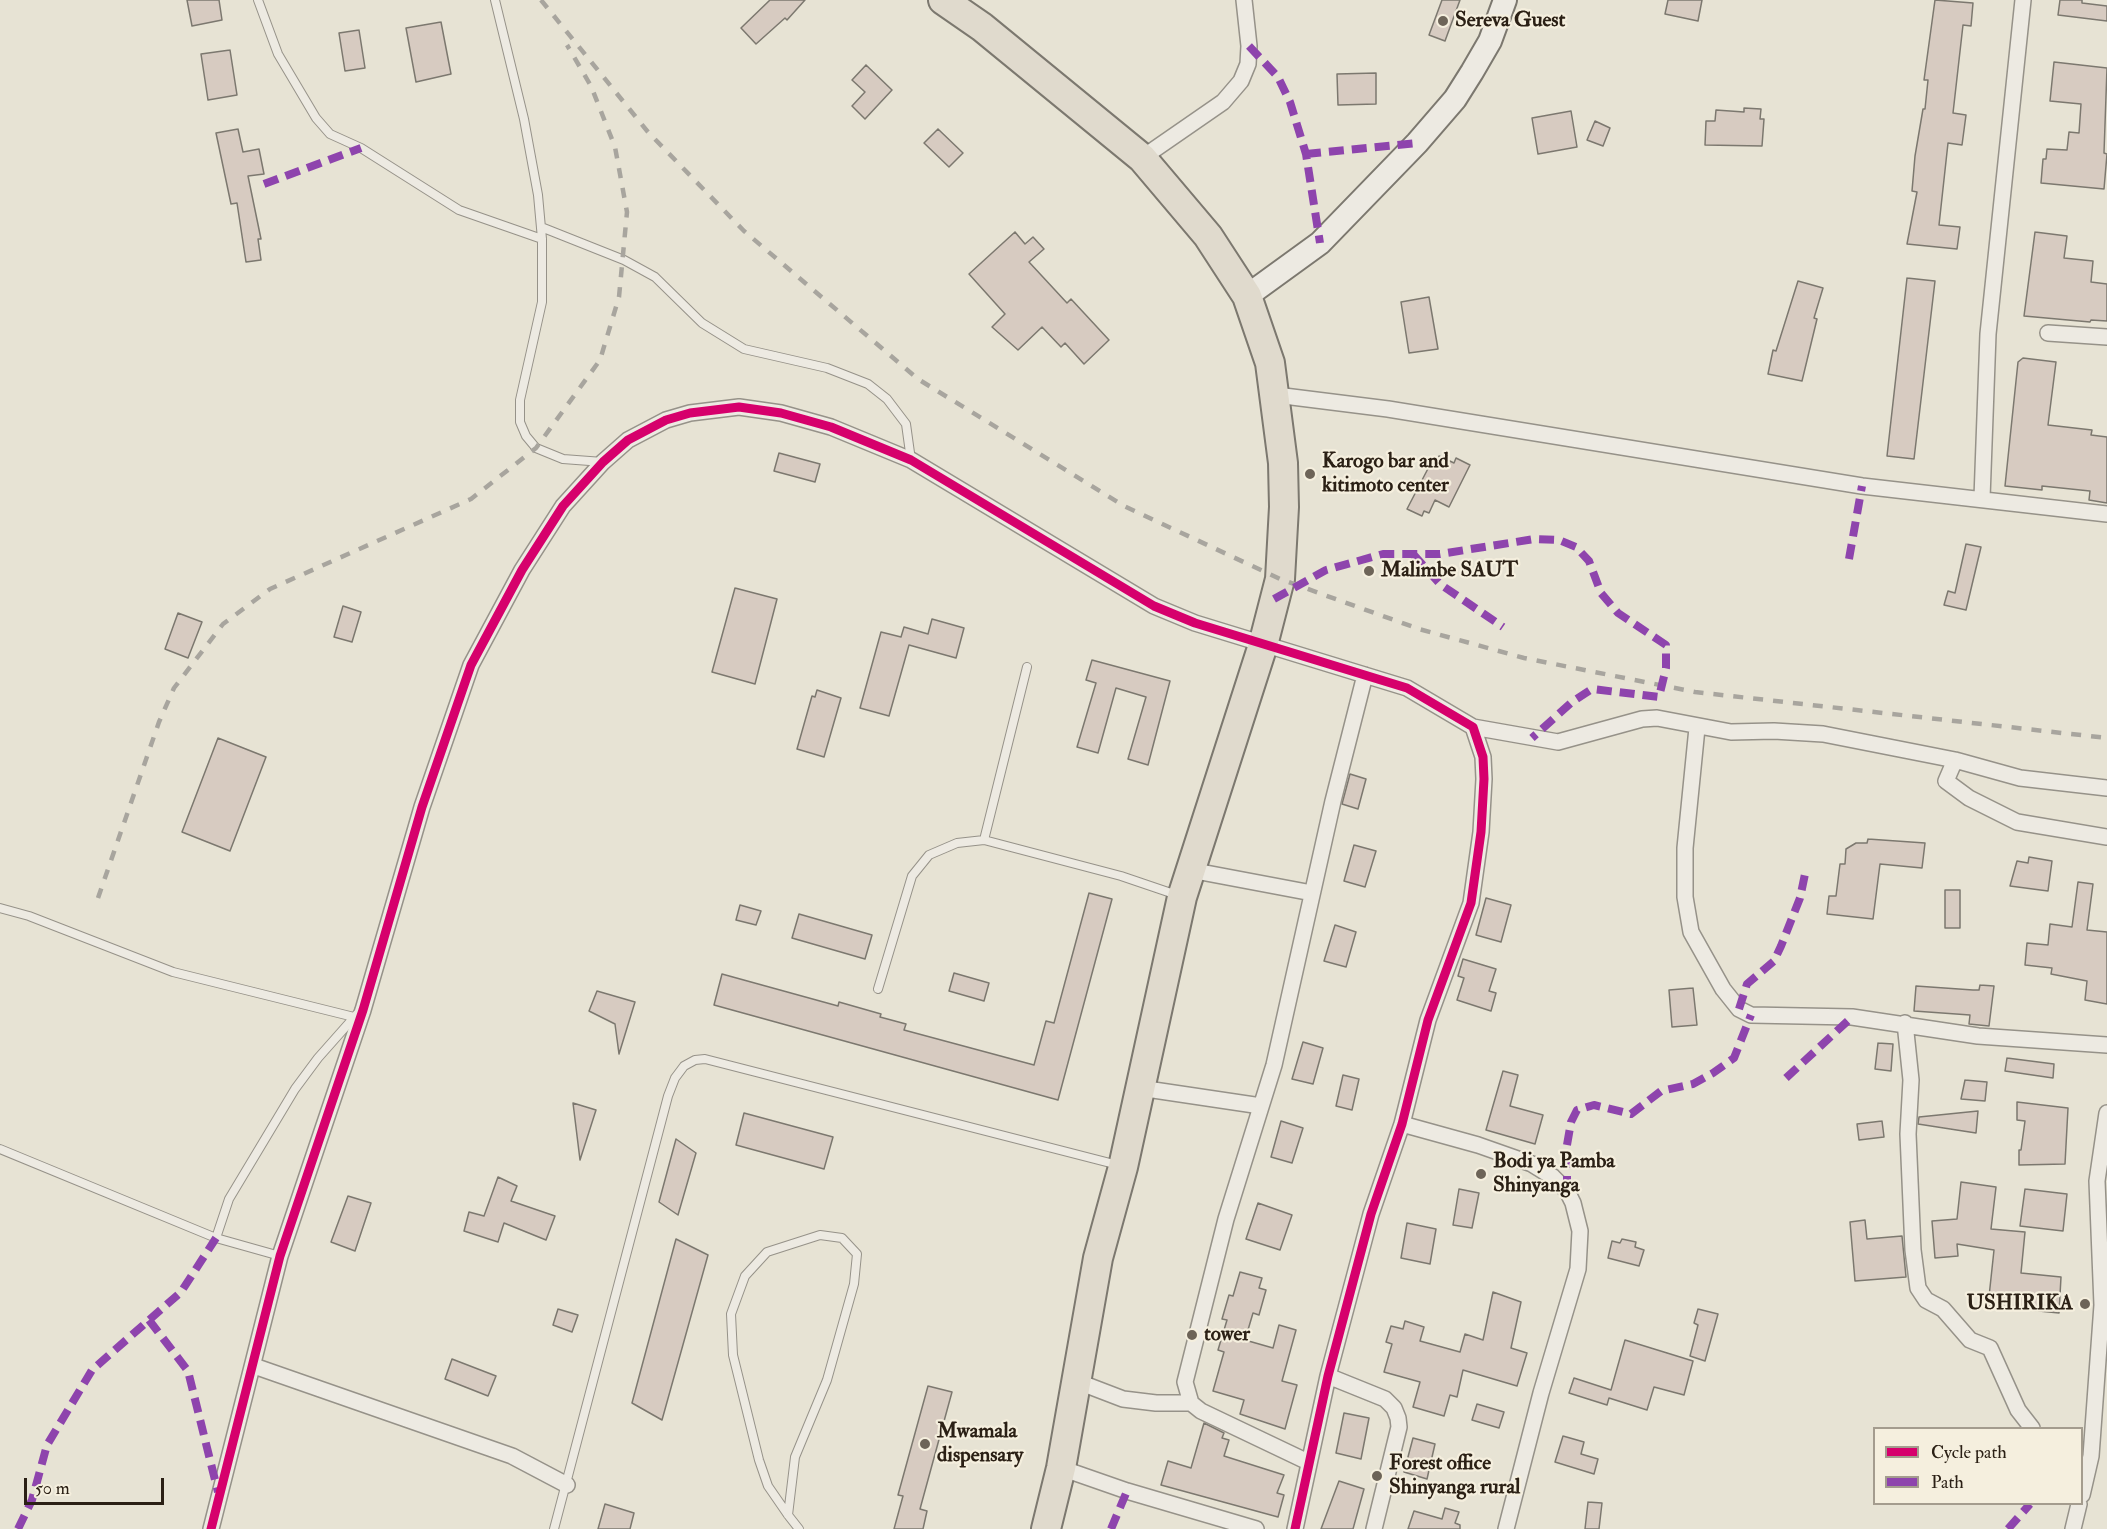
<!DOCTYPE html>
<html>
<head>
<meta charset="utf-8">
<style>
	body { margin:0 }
	#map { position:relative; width:2107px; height:1529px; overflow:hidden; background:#e7e3d4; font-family:"IM FELL Double Pica",serif }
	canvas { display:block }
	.legend { position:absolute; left:1873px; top:1427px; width:210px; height:78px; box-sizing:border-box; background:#f5efde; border:2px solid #a49c8e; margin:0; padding:8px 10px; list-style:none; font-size:18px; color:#2b2015 }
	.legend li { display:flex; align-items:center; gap:12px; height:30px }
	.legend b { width:30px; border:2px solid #a49c8e }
	.scale { position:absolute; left:24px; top:1478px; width:140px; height:27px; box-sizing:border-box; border:3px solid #2b2015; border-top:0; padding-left:8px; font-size:18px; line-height:21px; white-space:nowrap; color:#2b2015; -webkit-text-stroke:4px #f5efde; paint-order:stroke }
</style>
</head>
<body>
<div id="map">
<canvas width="2107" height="1529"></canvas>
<ul class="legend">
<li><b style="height:8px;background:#d6006c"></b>Cycle path</li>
<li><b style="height:8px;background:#8e44ad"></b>Path</li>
</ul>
<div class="scale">50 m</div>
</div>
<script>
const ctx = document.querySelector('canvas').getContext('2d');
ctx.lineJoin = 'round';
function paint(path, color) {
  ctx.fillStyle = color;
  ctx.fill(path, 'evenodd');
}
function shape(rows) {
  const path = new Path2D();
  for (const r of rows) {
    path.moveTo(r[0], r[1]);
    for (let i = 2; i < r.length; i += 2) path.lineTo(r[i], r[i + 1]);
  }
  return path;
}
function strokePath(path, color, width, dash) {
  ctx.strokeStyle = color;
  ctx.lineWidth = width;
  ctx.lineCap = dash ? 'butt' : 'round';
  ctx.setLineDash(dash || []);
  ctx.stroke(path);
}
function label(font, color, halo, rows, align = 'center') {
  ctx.font = font + ' "IM FELL Double Pica",serif';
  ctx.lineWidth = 4.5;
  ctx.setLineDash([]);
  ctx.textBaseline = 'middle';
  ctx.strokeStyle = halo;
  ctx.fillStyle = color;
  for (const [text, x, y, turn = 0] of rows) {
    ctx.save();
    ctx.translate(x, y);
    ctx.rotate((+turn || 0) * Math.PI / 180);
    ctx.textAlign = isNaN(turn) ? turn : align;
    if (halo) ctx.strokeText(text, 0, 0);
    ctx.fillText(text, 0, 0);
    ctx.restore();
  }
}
const building = shape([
	[187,0,219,0,222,20,192,26,187,0],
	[770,0,805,0,787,20,785,18,756,44,741,28,770,0],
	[1442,0,1460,0,1445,41,1429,35,1442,0],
	[1668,0,1702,0,1698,21,1665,14,1668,0],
	[1935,0,1973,3,1971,26,1963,25,1953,113,1966,115,1962,145,1948,143,1939,225,1960,227,1957,249,1907,244,1917,192,1912,191,1915,156,1923,109,1925,109,1928,80,1924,80,1935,0],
	[2060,0,2082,0,2082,3,2107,6,2107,21,2058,15,2060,0],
	[441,22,451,74,416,82,406,28,441,22],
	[359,30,365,68,345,71,339,33,359,30],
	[230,50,237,95,208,100,201,54,230,50],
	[2054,62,2107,68,2104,153,2107,154,2104,189,2041,183,2043,159,2046,159,2047,149,2067,150,2069,132,2079,133,2081,104,2050,101,2054,62],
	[866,65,892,90,865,119,852,106,865,92,852,80,866,65],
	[1376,73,1376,104,1338,105,1337,74,1376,73],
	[1744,108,1761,109,1760,119,1764,119,1762,146,1705,145,1706,121,1715,121,1716,110,1744,112,1744,108],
	[1571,111,1577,147,1538,154,1532,118,1571,111],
	[1595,121,1610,128,1603,146,1587,140,1595,121],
	[238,129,243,152,259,149,264,174,248,176,261,239,258,239,261,260,246,262,237,203,231,204,216,133,238,129],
	[938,129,963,153,949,167,924,143,938,129],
	[1015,232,1025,244,1033,237,1044,249,1029,262,1067,303,1071,299,1109,340,1084,364,1065,343,1061,347,1042,327,1018,350,992,327,1005,314,969,274,1015,232],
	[2035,232,2067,236,2064,258,2093,261,2091,282,2107,284,2107,321,2091,320,2090,322,2024,316,2035,232],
	[1907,278,1935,281,1914,459,1887,456,1907,278],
	[1798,281,1823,288,1814,318,1817,319,1802,381,1768,374,1773,350,1776,351,1798,281],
	[1429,297,1438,349,1409,353,1401,302,1429,297],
	[2023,358,2056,362,2048,425,2092,430,2091,435,2107,437,2107,503,2089,500,2090,491,2042,486,2042,490,2005,486,2018,362,2023,358],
	[779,453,820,464,815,482,774,471,779,453],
	[1439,456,1454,463,1456,458,1470,465,1449,507,1435,500,1429,513,1424,511,1422,516,1407,509,1433,459,1437,460,1439,456],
	[1966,544,1981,547,1966,610,1944,605,1948,591,1955,593,1966,544],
	[735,588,777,599,755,684,712,672,735,588],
	[343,606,361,612,352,642,334,637,343,606],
	[178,613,202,622,188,658,165,649,178,613],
	[932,619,964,628,956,658,909,645,889,716,860,708,881,632,901,637,904,627,928,634,932,619],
	[1092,660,1170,681,1148,765,1128,759,1146,697,1116,688,1098,753,1077,747,1096,683,1086,680,1092,660],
	[817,690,841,698,824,757,797,749,812,696,815,697,817,690],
	[218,738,266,757,230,851,182,832,218,738],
	[1350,774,1366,779,1358,809,1342,804,1350,774],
	[1868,839,1925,843,1922,868,1880,864,1873,919,1827,914,1829,896,1836,896,1840,864,1845,864,1846,849,1856,843,1867,843,1868,839],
	[1354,845,1376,851,1365,887,1344,881,1354,845],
	[2029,857,2052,861,2048,891,2010,886,2017,861,2028,863,2029,857],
	[2078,882,2093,884,2087,930,2107,932,2107,1004,2085,1000,2087,981,2051,974,2052,968,2025,965,2027,943,2048,945,2050,924,2072,927,2078,882],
	[1945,890,1960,890,1960,928,1945,928,1945,890],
	[1089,893,1112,899,1058,1100,714,1005,722,974,838,1006,839,1002,881,1014,880,1017,906,1024,904,1030,1034,1065,1046,1021,1054,1023,1089,893],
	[1486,898,1511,905,1501,942,1476,935,1486,898],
	[740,905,761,911,756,925,736,920,740,905],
	[799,914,872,935,865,959,792,938,799,914],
	[1335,925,1356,932,1346,967,1324,961,1335,925],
	[1463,959,1496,969,1489,991,1496,993,1491,1011,1457,1000,1464,978,1458,976,1463,959],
	[954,973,989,983,984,1001,949,991,954,973],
	[1980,985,1994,986,1989,1026,1969,1024,1970,1015,1914,1011,1916,986,1973,990,1979,990,1980,985],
	[1693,988,1697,1025,1672,1027,1669,990,1693,988],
	[597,991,635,1002,619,1054,615,1024,589,1011,597,991],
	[1303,1042,1323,1048,1313,1084,1292,1079,1303,1042],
	[1878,1043,1893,1044,1891,1071,1875,1069,1878,1043],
	[2007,1058,2054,1064,2053,1078,2005,1071,2007,1058],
	[1503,1071,1518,1075,1510,1106,1543,1115,1535,1144,1486,1130,1503,1071],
	[1343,1075,1359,1079,1352,1110,1336,1106,1343,1075],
	[1965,1080,1987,1082,1985,1101,1961,1099,1965,1080],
	[2017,1102,2068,1108,2065,1164,2019,1165,2019,1150,2021,1150,2025,1121,2017,1120,2017,1102],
	[573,1103,596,1110,580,1160,573,1103],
	[1978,1111,1976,1133,1918,1124,1919,1117,1978,1111],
	[744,1113,833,1137,824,1169,736,1145,744,1113],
	[1281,1121,1303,1128,1292,1163,1271,1157,1281,1121],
	[1882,1121,1884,1137,1859,1140,1857,1124,1882,1121],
	[676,1139,696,1153,678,1215,659,1202,676,1139],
	[498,1177,517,1186,511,1201,555,1216,546,1240,504,1223,498,1242,464,1231,469,1212,484,1216,498,1177],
	[1961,1182,1996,1187,1991,1229,2025,1232,2021,1273,2061,1277,2059,1313,1988,1306,1994,1250,1957,1244,1958,1256,1935,1258,1932,1221,1957,1219,1961,1182],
	[1459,1189,1479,1193,1472,1228,1453,1225,1459,1189],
	[2025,1189,2067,1194,2063,1231,2020,1226,2025,1189],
	[348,1196,371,1203,355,1251,331,1242,348,1196],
	[1258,1203,1292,1215,1280,1250,1246,1239,1258,1203],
	[1865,1220,1867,1239,1902,1236,1906,1277,1855,1281,1850,1222,1865,1220],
	[1407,1223,1436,1229,1430,1264,1401,1258,1407,1223],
	[676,1239,708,1255,662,1420,632,1403,676,1239],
	[1622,1239,1636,1242,1635,1247,1644,1250,1639,1266,1608,1258,1612,1241,1620,1243,1622,1239],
	[1240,1272,1262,1278,1259,1288,1266,1290,1259,1315,1253,1313,1245,1340,1273,1348,1279,1325,1296,1330,1282,1381,1297,1385,1285,1429,1240,1414,1244,1400,1213,1391,1224,1352,1218,1350,1227,1320,1222,1319,1229,1295,1233,1296,1240,1272],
	[1493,1292,1521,1302,1511,1348,1527,1353,1517,1386,1463,1370,1457,1397,1450,1395,1444,1416,1413,1407,1420,1382,1384,1372,1392,1344,1386,1342,1391,1326,1403,1329,1405,1321,1424,1327,1420,1341,1460,1352,1465,1334,1483,1340,1493,1292],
	[558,1309,578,1315,572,1332,553,1325,558,1309],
	[1698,1309,1718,1314,1705,1361,1690,1356,1698,1325,1694,1323,1698,1309],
	[1625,1340,1693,1361,1684,1395,1654,1387,1647,1410,1609,1398,1607,1405,1569,1393,1574,1378,1611,1390,1625,1340],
	[452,1359,496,1376,488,1396,445,1379,452,1359],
	[928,1386,952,1392,920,1509,927,1511,923,1529,894,1529,903,1496,898,1495,928,1386],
	[1477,1404,1504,1412,1499,1428,1472,1420,1477,1404],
	[1344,1413,1369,1418,1361,1459,1336,1453,1344,1413],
	[1204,1423,1224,1433,1222,1438,1229,1440,1224,1456,1284,1475,1277,1493,1284,1495,1278,1517,1161,1485,1168,1461,1191,1468,1204,1423],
	[1563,1436,1584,1442,1581,1454,1598,1459,1594,1474,1555,1462,1563,1436],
	[1413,1438,1435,1444,1427,1479,1404,1472,1413,1438],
	[1339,1481,1364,1489,1353,1529,1321,1529,1339,1481],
	[1588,1502,1602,1503,1599,1529,1585,1529,1588,1502],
	[605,1504,634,1513,630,1529,598,1529,605,1504],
	[1445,1508,1459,1512,1455,1523,1460,1525,1460,1529,1408,1529,1414,1511,1442,1519,1445,1508]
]);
paint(building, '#d7cbc1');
strokePath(building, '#7c786f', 1.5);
const lane = shape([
	[258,0,278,54,316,118,330,134,361,148,459,210,542,239],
	[495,0,524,119,538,195,542,239,542,302,520,400,520,422,526,436,536,448,563,459,603,462],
	[541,227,624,260,655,277,702,323,744,349,827,368,868,384,887,399,906,424,911,460],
	[984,840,1027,667],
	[0,908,29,916,173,972,354,1017],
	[878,989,912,876,929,855,957,843,984,840,1121,876,1177,895],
	[0,1149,216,1238,280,1256],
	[216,1238,229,1199,295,1089,318,1058,357,1014],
	[788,1515,795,1457,827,1380,854,1284,857,1254,842,1238,820,1235,767,1252,745,1276,731,1314,733,1355,759,1460,768,1486,788,1515,799,1529],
	[554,1529,668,1096,675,1078,684,1066,695,1060,705,1059,1118,1165]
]);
const street = shape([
	[1142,158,1223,102,1241,81,1248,64,1249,46,1244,0],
	[2048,333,2107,337],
	[1276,395,1388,409,1862,486,2107,514],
	[1982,498,1988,334,2023,0],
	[1473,727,1558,742,1642,719,1657,718,1731,732,1774,731,1823,734,1955,760,2020,778,2107,788],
	[1697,728,1685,848,1685,897,1691,932,1723,989,1739,1009,1751,1015,1852,1017,1978,1036,2107,1045],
	[1955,760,1946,781,1969,798,2017,822,2107,837],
	[1190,870,1312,893],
	[1905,1023,1911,1080,1908,1134,1913,1250,1918,1288,1926,1300,1943,1309,1970,1340,1990,1348,2018,1410,2032,1428],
	[1140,1088,1261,1106],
	[1402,1124,1478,1145,1532,1164,1553,1177,1567,1191,1573,1203,1580,1231,1578,1269,1541,1393,1506,1529],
	[254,1366,512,1456,567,1485],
	[1328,1376,1385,1399,1394,1408,1398,1418,1399,1427,1374,1529],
	[1076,1381,1123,1399,1156,1403,1191,1403],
	[1308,1462,1201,1411,1191,1403,1185,1382,1226,1219,1274,1065,1333,801,1365,675],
	[1061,1468,1127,1491,1256,1529],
	[2082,1495,2091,1456,2102,1305,2097,1181,2107,1113],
	[211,1529,280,1256,363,1010,422,807,471,665,522,570,563,506,603,462,628,440,666,420,690,413,739,407,781,413,831,427,911,460,1154,606,1195,623,1407,688,1473,727,1483,757,1484,779,1481,832,1471,903,1428,1020,1402,1124,1371,1214,1328,1376,1295,1529],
	[2073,1529,2079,1504]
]);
const secondary = shape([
	[1247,296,1320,243,1417,143,1455,99,1472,72,1490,41,1505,0]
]);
const highway = shape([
	[943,0,982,27,1142,158,1208,236,1247,296,1270,363,1283,463,1284,507,1280,579,1263,645,1182,897,1123,1167,1098,1258,1061,1468,1046,1529]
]);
strokePath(lane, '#969289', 10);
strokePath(street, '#969289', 18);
strokePath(secondary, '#7c786f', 26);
strokePath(highway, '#7c786f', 32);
strokePath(lane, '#edeae2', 8);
strokePath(street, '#edeae2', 15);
strokePath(secondary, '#edeae2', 22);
strokePath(highway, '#e0dacd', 28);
strokePath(shape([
	[541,0,648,132,744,231,918,379,1124,506,1280,579,1419,629,1524,658,1695,692,2107,738],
	[98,898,159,722,174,688,223,624,270,589,471,499,536,448,600,360,619,297,627,212,615,147,591,86,567,45]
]), '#a8a59e', 4.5, [10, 10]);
strokePath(shape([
	[1249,46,1278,77,1290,102,1306,154,1320,243],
	[1306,154,1417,143],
	[264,184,361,148],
	[1413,554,1440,584,1503,627],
	[1849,559,1862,486],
	[1274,599,1326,570,1383,554,1440,554,1534,539,1559,540,1576,547,1589,561,1601,593,1618,613,1666,645,1666,668,1659,697,1592,689,1572,702,1532,738],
	[1739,1009,1747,984,1774,961,1781,946,1800,898,1805,874],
	[1786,1078,1852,1017],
	[1567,1191,1567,1145,1571,1122,1577,1110,1594,1105,1631,1114,1661,1091,1693,1084,1713,1073,1734,1058,1751,1015],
	[149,1320,188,1371,218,1492],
	[18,1529,32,1500,47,1445,92,1370,181,1292,216,1238],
	[1111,1529,1127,1491],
	[2008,1529,2030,1504]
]), '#8e44ad', 8, [15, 8]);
strokePath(shape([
	[211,1529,280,1256,363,1010,422,807,471,665,522,570,563,506,603,462,628,440,666,420,690,413,739,407,781,413,831,427,911,460,1154,606,1195,623,1407,688,1473,727,1483,757,1484,779,1481,832,1471,903,1428,1020,1402,1124,1371,1214,1328,1376,1295,1529]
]), '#d6006c', 9);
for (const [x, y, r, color] of [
	[1443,21,6,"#6d6458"],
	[1310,474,6,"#6d6458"],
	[1369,571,6,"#6d6458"],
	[1481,1174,6,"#6d6458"],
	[2085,1304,6,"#6d6458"],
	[1192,1335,6,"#6d6458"],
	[925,1444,6,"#6d6458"],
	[1377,1476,6,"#6d6458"]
]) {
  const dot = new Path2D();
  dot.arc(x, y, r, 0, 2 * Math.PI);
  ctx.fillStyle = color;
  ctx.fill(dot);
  strokePath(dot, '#f5efde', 2);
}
label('bold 21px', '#2b2015', '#f5efde', [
	["Sereva Guest",1455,21],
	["Karogo bar and",1322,462],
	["kitimoto center",1322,486],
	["Malimbe SAUT",1381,571],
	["Bodi ya Pamba",1493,1162],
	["Shinyanga",1493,1186],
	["USHIRIKA",2073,1304,"right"],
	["tower",1204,1335],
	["Mwamala",937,1432],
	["dispensary",937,1456],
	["Forest office",1389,1464],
	["Shinyanga rural",1389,1488]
], 'left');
</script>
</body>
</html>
